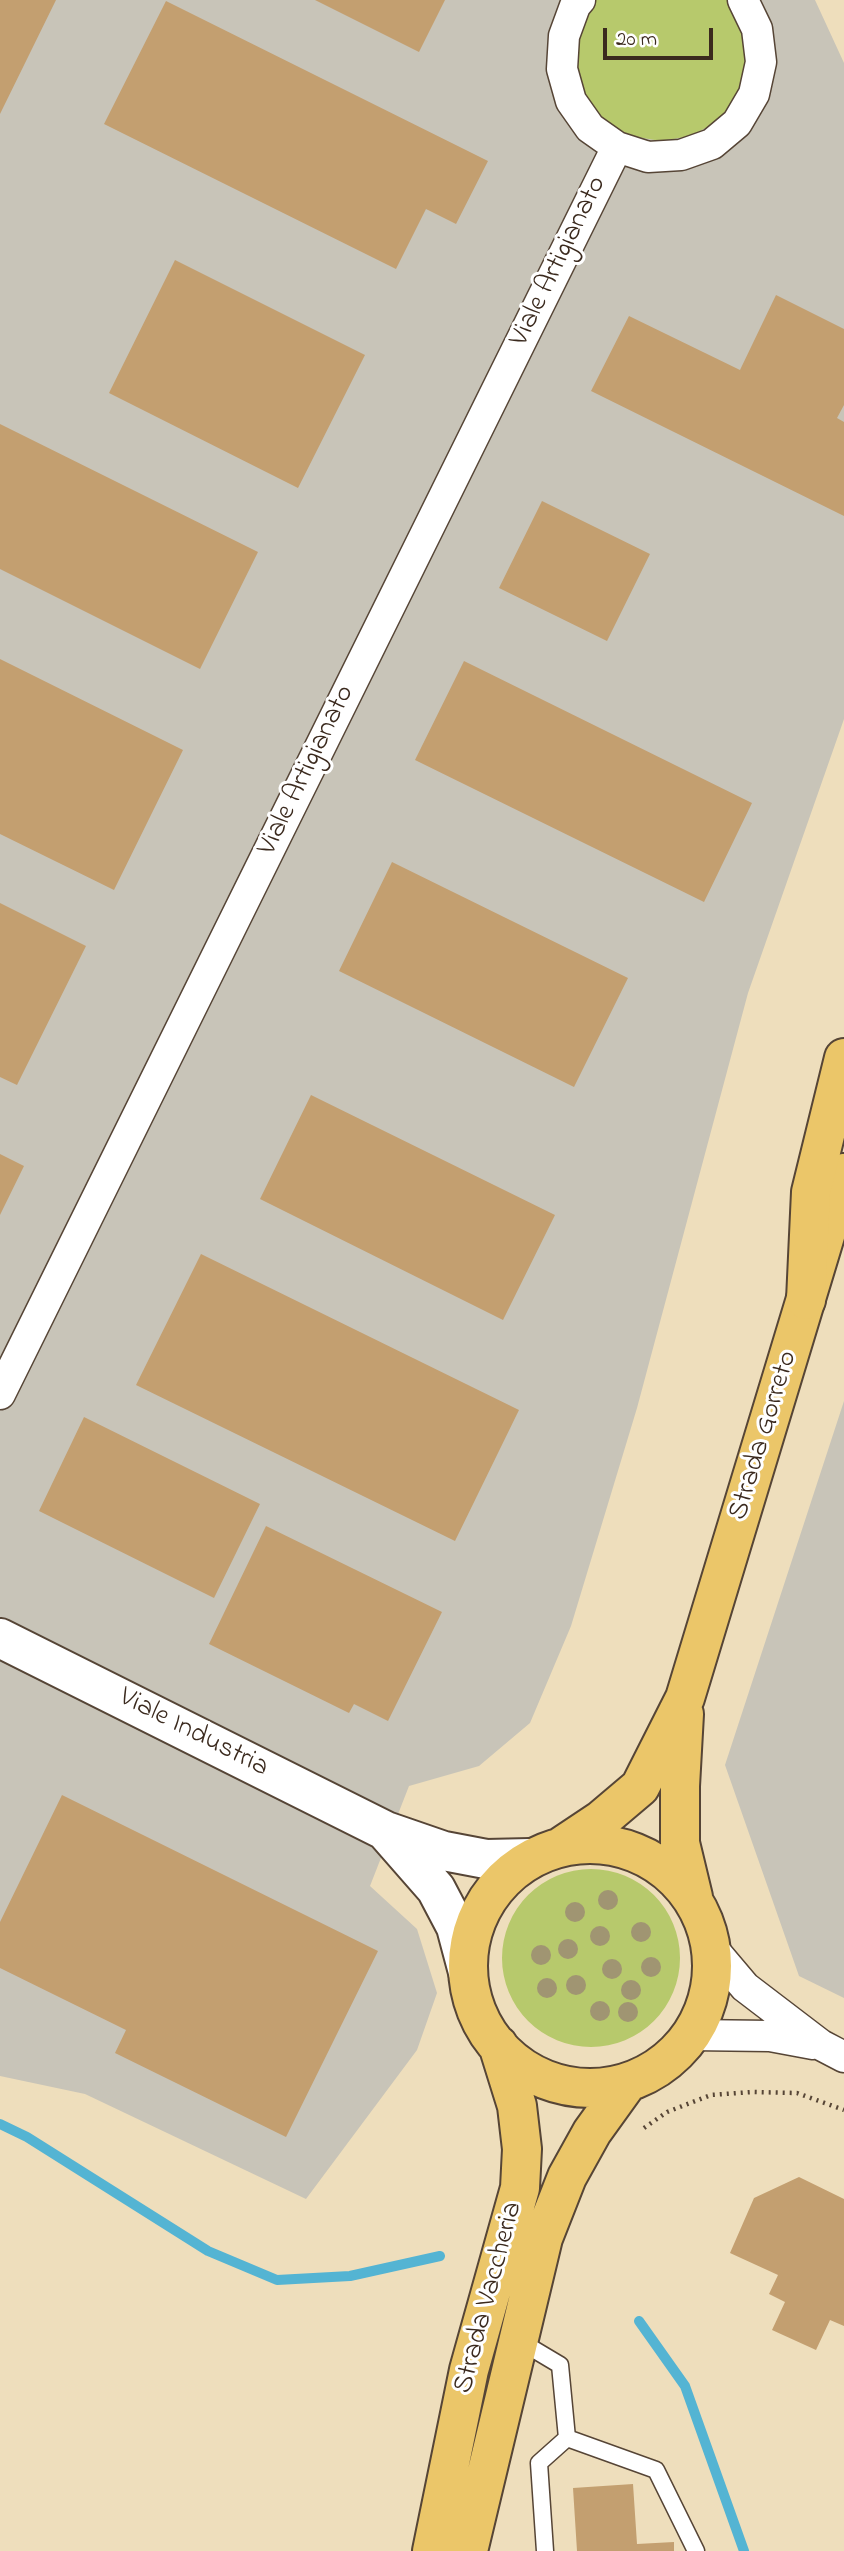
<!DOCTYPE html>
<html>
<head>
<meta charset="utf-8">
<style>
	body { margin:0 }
	#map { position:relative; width:844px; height:2551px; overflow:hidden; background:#eedebc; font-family:"Indie Flower",sans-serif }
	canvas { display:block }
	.scale { position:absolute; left:603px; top:28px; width:110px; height:32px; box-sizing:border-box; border:4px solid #3b2a1e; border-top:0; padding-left:9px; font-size:21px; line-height:24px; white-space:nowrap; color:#3b2a1e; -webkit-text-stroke:5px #fff; paint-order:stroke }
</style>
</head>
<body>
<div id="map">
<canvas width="844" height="2551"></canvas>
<div class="scale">20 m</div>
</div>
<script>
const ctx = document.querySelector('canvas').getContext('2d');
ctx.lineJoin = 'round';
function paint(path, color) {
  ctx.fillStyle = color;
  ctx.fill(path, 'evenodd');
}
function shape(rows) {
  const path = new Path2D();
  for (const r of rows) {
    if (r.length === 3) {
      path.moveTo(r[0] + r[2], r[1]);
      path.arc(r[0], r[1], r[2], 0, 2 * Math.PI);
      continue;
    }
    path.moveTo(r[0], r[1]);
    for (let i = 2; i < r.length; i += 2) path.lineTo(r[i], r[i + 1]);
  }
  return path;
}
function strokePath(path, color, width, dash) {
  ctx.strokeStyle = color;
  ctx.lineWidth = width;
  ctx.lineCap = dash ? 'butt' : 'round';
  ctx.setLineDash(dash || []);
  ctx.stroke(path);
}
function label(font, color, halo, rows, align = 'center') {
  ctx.font = font + ' "Indie Flower",sans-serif';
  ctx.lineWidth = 6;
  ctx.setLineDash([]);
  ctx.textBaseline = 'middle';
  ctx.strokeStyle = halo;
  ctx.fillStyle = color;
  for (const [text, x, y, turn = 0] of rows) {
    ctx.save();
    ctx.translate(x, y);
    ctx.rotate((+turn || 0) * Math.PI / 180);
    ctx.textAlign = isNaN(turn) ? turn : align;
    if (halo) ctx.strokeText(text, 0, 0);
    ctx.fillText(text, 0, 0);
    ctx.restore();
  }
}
paint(shape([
	[0,0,815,0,844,63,844,719,748,993,637,1408,571,1626,530,1723,479,1766,409,1786,370,1886,417,1929,437,1993,417,2050,306,2199,85,2094,0,2076],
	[844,1401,844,1998,799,1976,725,1765]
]), '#c8c4b8');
paint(shape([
	[591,0,732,0,740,9,749,69,738,98,718,121,691,136,661,141,631,136,606,122,587,101,576,75,579,19],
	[591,1958,89]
]), '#b7c96c');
strokePath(shape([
	[0,2124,27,2137,208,2251,277,2280,350,2276,440,2256],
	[639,2321,685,2386,744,2551]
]), '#54b4d3', 10);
paint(shape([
	[0,0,56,0,0,114],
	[315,0,445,0,419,52],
	[166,1,488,161,456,224,426,209,396,269,104,124],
	[175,260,365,355,298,488,109,393],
	[776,295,844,329,844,405,837,418,844,422,844,516,591,391,629,316,740,370],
	[0,424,258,552,200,669,0,569],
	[542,501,650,554,607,641,499,588],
	[0,659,183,750,114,890,0,834],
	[464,661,752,803,704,902,415,760],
	[392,862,628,978,574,1087,339,971],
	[0,903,86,946,17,1085,0,1077],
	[311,1095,555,1215,503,1320,260,1199],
	[0,1154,24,1166,0,1215],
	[201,1254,519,1410,455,1541,136,1385],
	[84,1417,260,1504,214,1598,39,1511],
	[266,1526,442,1612,388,1721,354,1704,349,1713,209,1644],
	[62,1795,378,1951,286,2137,115,2053,126,2030,0,1968,0,1922],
	[799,2177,844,2199,844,2326,830,2320,816,2350,772,2330,785,2302,769,2294,778,2275,730,2253,754,2198],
	[633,2484,637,2544,674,2542,674,2551,577,2551,573,2488]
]), '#c39f70');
const service = shape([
	[518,2340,560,2365,567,2438,656,2470,696,2551],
	[545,2551,539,2463,567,2438]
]);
const minor = shape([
	[580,0,575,6,564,36,562,69,571,101,590,128,617,147,648,157,681,155,712,144,737,123,754,94,761,62,757,29,743,0],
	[0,1394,617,147],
	[712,1948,745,1987,821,2045,844,2057],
	[691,2035,770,2036,813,2044]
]);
const tertiary = shape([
	[0,1638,386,1831,444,1851,486,1859,531,1858],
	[387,1833,436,1889,456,1927,468,1972]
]);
const primary = shape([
	[684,1714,680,1786,680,1843,693,1897],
	[590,1966,122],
	[562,1846,601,1820,640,1787,685,1698,844,1173],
	[432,2551,469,2370,520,2188,522,2149,517,2106,498,2045],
	[468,2551,543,2238,567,2177,592,2132,628,2082]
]);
const trunk = shape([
	[806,1300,811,1192,844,1058]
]);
strokePath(service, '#564536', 19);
strokePath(minor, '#564536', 33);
strokePath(tertiary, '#564536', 42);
strokePath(primary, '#564536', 42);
strokePath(trunk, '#564536', 42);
strokePath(shape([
	[644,2128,667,2112,711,2095,752,2092,797,2093,844,2110]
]), '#564536', 4.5, [2, 5]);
strokePath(service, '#fff', 16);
strokePath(minor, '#fff', 30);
strokePath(tertiary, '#fff', 38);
strokePath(primary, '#ebc669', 38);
strokePath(trunk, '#ebc669', 38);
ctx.fillStyle = '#a09572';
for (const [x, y] of [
	[608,1900],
	[575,1912],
	[641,1932],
	[600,1936],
	[568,1949],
	[541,1955],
	[651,1967],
	[612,1969],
	[576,1985],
	[547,1988],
	[631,1990],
	[600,2011],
	[628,2012]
]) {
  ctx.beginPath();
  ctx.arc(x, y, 10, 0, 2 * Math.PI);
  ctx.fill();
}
label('28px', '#3b2a1e', '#fff', [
	["Viale Artigianato",560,262,-64],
	["Viale Artigianato",308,771,-64],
	["Strada Gorreto",765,1436,-73],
	["Viale Industria",193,1734,27],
	["Strada Vaccheria",490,2298,-75]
]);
</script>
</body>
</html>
